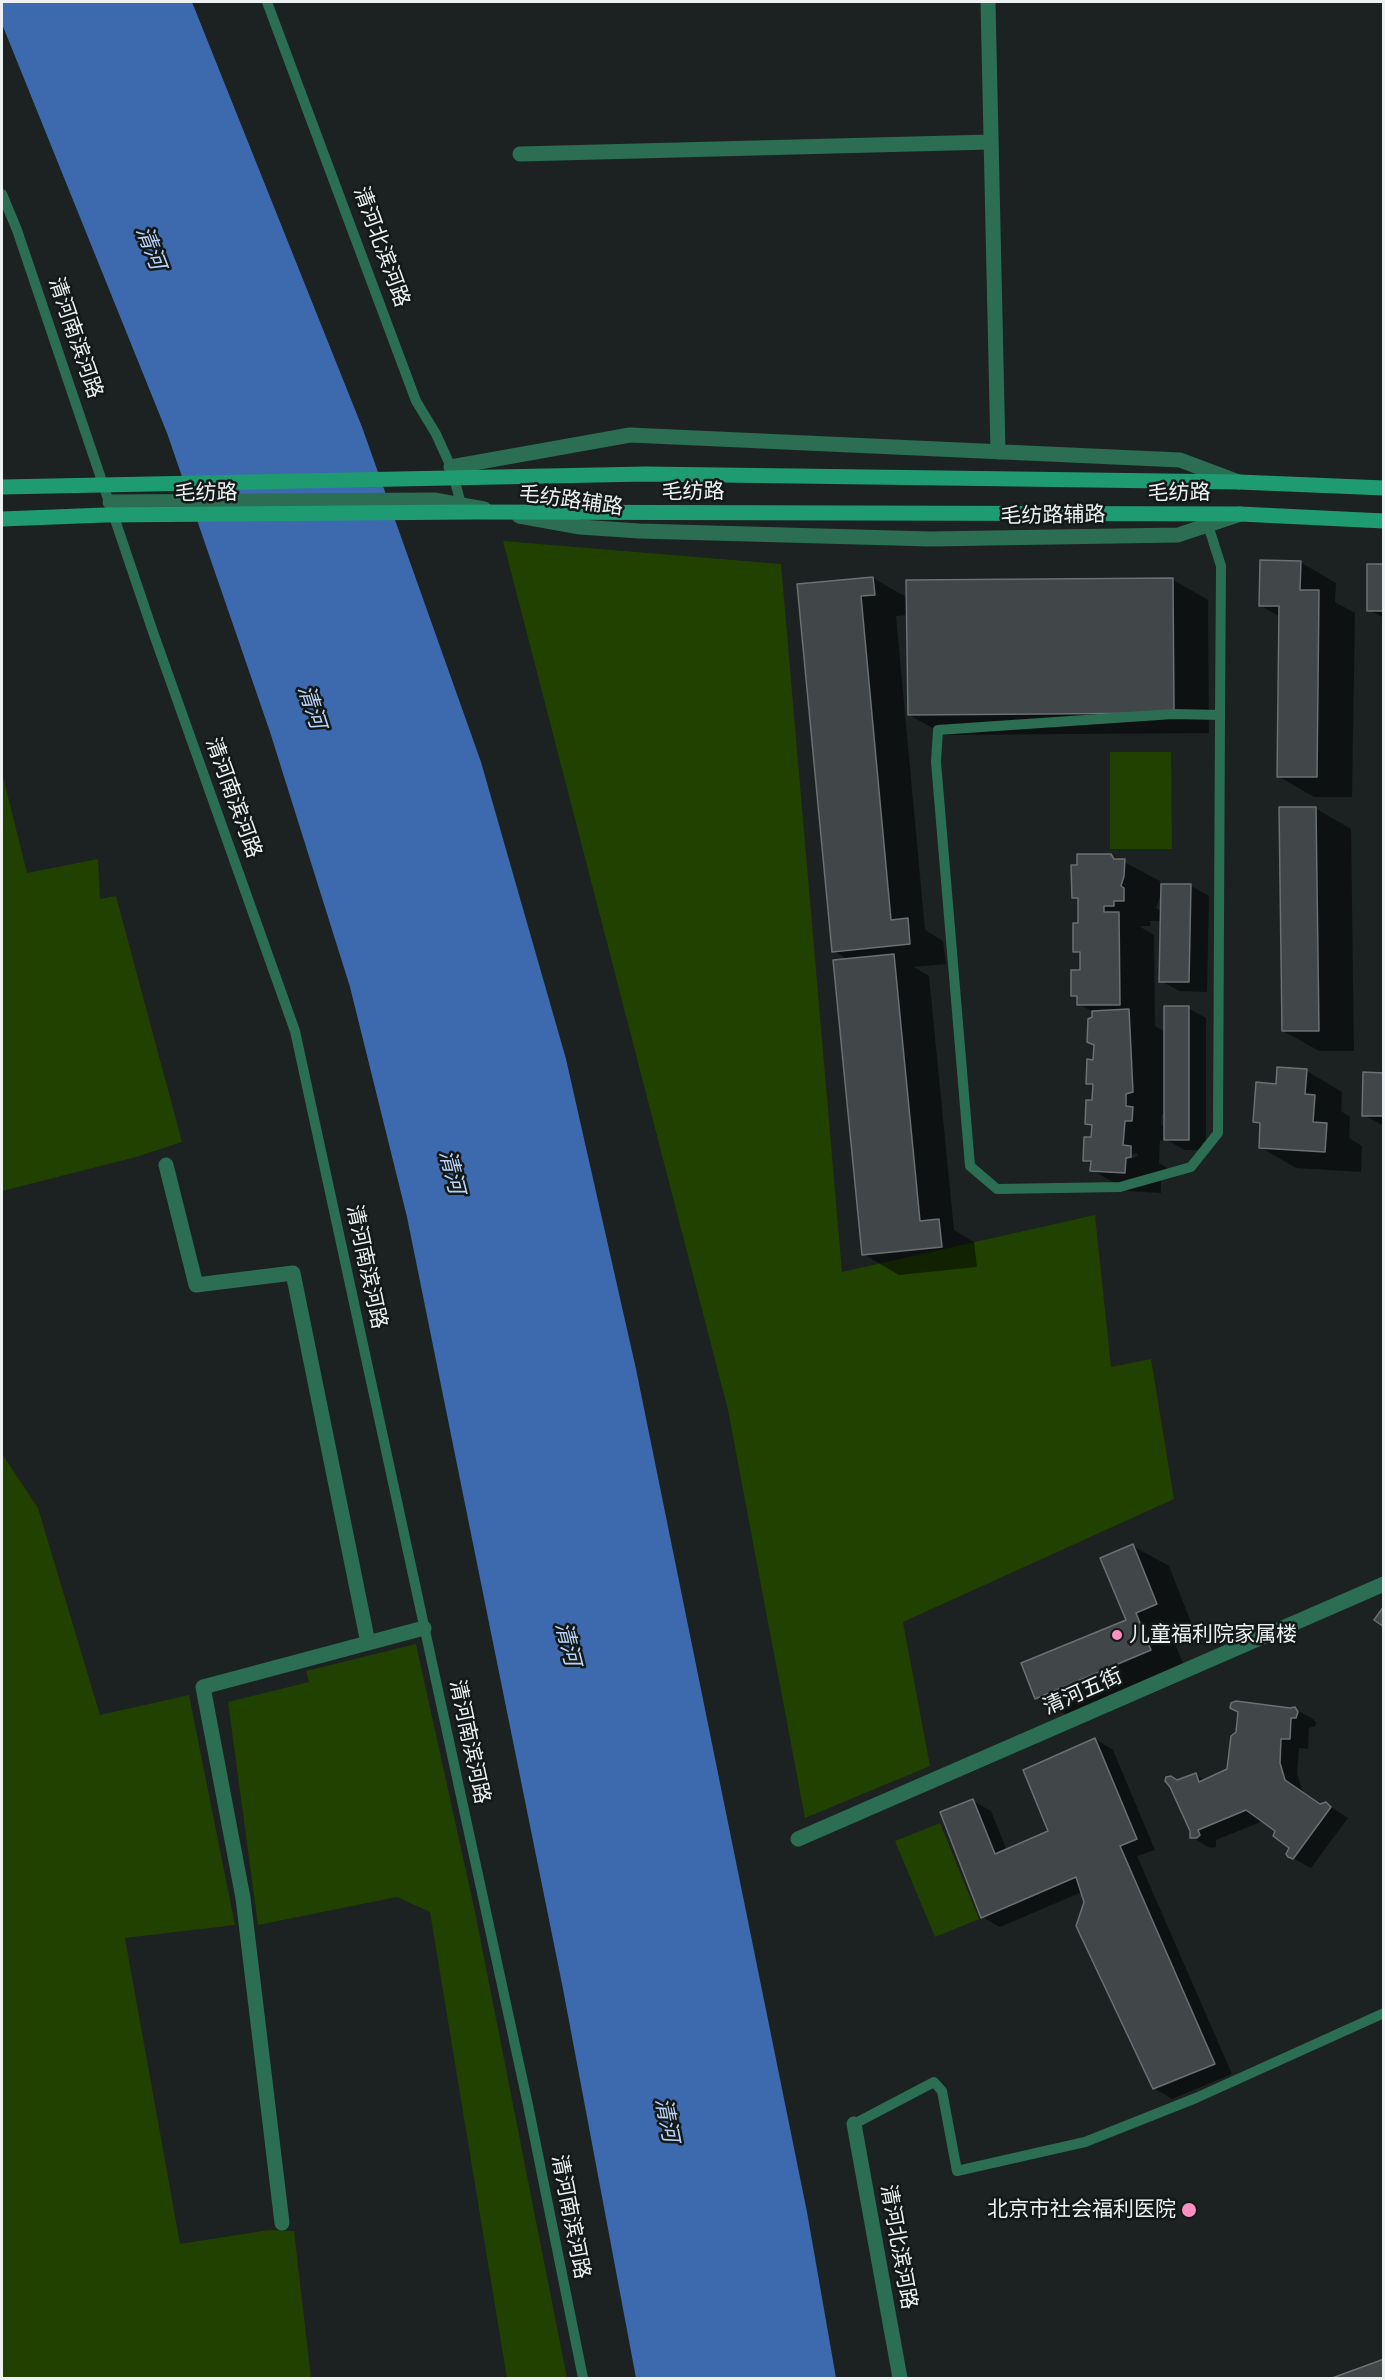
<!DOCTYPE html>
<html>
<head>
<meta charset="utf-8">
<style>
	body { margin:0 }
	#map { position:relative; width:1385px; height:2380px; overflow:hidden; background:#1c2121; font-family:Manrope,sans-serif }
	canvas { display:block }
	.frame { position:absolute; inset:0; border:3px solid #edf1f1; pointer-events:none }
</style>
</head>
<body>
<div id="map">
<canvas width="1385" height="2380"></canvas>
<div class="frame"></div>
</div>
<script>
const ctx = document.querySelector('canvas').getContext('2d');
ctx.lineJoin = 'round';
function paint(path, color) {
  ctx.fillStyle = color;
  ctx.fill(path, 'evenodd');
}
function shape(rows) {
  const path = new Path2D();
  for (const r of rows) {
    path.moveTo(r[0], r[1]);
    for (let i = 2; i < r.length; i += 2) path.lineTo(r[i], r[i + 1]);
  }
  return path;
}
function strokePath(path, color, width, dash) {
  ctx.strokeStyle = color;
  ctx.lineWidth = width;
  ctx.lineCap = dash ? 'butt' : 'round';
  ctx.setLineDash(dash || []);
  ctx.stroke(path);
}
function label(font, color, halo, rows, align = 'center') {
  ctx.font = font + ' Manrope,"Noto Sans SC",sans-serif';
  ctx.lineWidth = 5;
  ctx.setLineDash([]);
  ctx.textBaseline = 'middle';
  ctx.strokeStyle = halo;
  ctx.fillStyle = color;
  for (const [text, x, y, turn = 0] of rows) {
    ctx.save();
    ctx.translate(x, y);
    ctx.rotate((+turn || 0) * Math.PI / 180);
    ctx.textAlign = isNaN(turn) ? turn : align;
    if (halo) ctx.strokeText(text, 0, 0);
    ctx.fillText(text, 0, 0);
    ctx.restore();
  }
}
paint(shape([
	[503,541,781,564,842,1272,1095,1215,1111,1367,1151,1359,1174,1499,903,1622,930,1766,805,1818,728,1410],
	[1110,752,1171,752,1172,849,1110,849],
	[2,773,27,873,98,859,100,899,116,896,182,1142,136,1157,2,1191],
	[2,1454,38,1508,100,1715,189,1695,235,1925,125,1938,180,2244,269,2230,294,2231,311,2378,2,2378],
	[416,1644,475,1912,567,2378,507,2378,430,1912,397,1897,258,1925,228,1702,309,1682,306,1671],
	[940,1823,979,1919,935,1937,895,1841]
]), '#214100');
paint(shape([
	[2,2,192,2,362,427,481,762,566,1059,636,1369,807,2212,836,2378,636,2378,563,1989,407,1217,350,987,270,732,167,433,2,24]
]), '#3d6aae');
paint(shape([
	[1300,562,1336,583,1335,602,1355,613,1352,797,1314,797,1278,776,1280,617,1260,605],
	[1384,565,1384,618,1369,610],
	[873,578,908,598,1172,579,1208,600,1209,733,945,735,909,715,908,615,896,616,925,930,943,941,946,964,914,967,929,976,954,1230,974,1242,977,1267,899,1275,863,1254,849,960,833,951,798,585],
	[1315,808,1351,829,1354,1051,1319,1051,1283,1031],
	[1111,855,1160,881,1160,885,1191,886,1209,896,1207,992,1179,991,1161,981,1162,921,1150,921,1150,926,1139,926,1154,935,1155,1026,1166,1032,1188,1008,1206,1018,1206,1150,1184,1150,1169,1141,1160,1140,1159,1163,1167,1168,1166,1177,1161,1178,1161,1193,1128,1191,1092,1170,1092,1164,1084,1160,1093,1139,1093,1127,1087,1124,1093,1102,1094,1086,1088,1083,1094,1061,1093,1018,1093,1012,1079,1004,1079,999,1073,995,1082,972,1081,955,1075,951,1080,924,1080,901,1073,897],
	[1162,890,1162,911,1156,908],
	[1166,1113,1166,1127,1161,1125,1162,1114],
	[1137,1153,1138,1156,1127,1160,1127,1156],
	[1307,1071,1342,1092,1341,1111,1350,1117,1349,1138,1362,1146,1361,1172,1296,1168,1260,1147,1262,1126,1254,1122,1278,1085],
	[1384,1074,1384,1126,1364,1115],
	[1133,1546,1169,1566,1192,1625,1171,1634,1186,1671,1072,1718,1037,1698,1128,1620],
	[1295,1709,1313,1719,1316,1723,1315,1726,1309,1728,1308,1749,1299,1748,1297,1774,1303,1792,1323,1806,1328,1805,1348,1818,1311,1868,1289,1856,1291,1847,1277,1831,1263,1821,1216,1840,1216,1847,1210,1848,1192,1837,1177,1781,1196,1775,1206,1781,1228,1770],
	[1095,1739,1113,1750,1155,1850,1137,1856,1232,2074,1172,2099,1154,2088,1082,1892,1000,1927,982,1917,973,1801,991,1811,1007,1851,1050,1832],
	[1384,2361,1384,2378,1336,2378]
]), '#0007');
const building = shape([
	[1260,560,1301,561,1300,590,1319,590,1317,777,1277,777,1279,606,1259,606,1260,560],
	[1367,564,1384,564,1384,789,1383,611,1367,611,1367,564],
	[873,577,875,595,861,596,891,920,908,918,910,944,832,952,797,584,873,577],
	[1173,578,1174,713,908,715,906,580,1173,578],
	[1279,807,1316,807,1319,1031,1282,1031,1279,807],
	[1077,854,1111,854,1114,859,1125,859,1124,876,1121,886,1124,888,1124,901,1114,901,1114,906,1104,906,1104,912,1119,912,1120,1005,1077,1005,1077,996,1071,996,1071,970,1080,970,1080,952,1073,952,1073,923,1078,923,1078,898,1072,898,1071,865,1077,865,1077,854],
	[1161,884,1191,884,1189,982,1159,982,1161,884],
	[894,954,920,1221,939,1219,942,1247,862,1255,833,960,894,954],
	[1164,1006,1189,1006,1189,1140,1164,1140,1164,1006],
	[1129,1009,1133,1092,1126,1094,1126,1106,1133,1107,1132,1121,1125,1121,1123,1145,1131,1146,1131,1157,1126,1158,1125,1173,1090,1171,1091,1161,1083,1161,1084,1137,1091,1137,1092,1125,1085,1124,1086,1100,1092,1100,1093,1084,1086,1084,1087,1059,1093,1060,1094,1045,1087,1042,1088,1019,1092,1017,1092,1011,1129,1009],
	[1277,1067,1307,1069,1305,1094,1315,1095,1313,1122,1327,1123,1325,1152,1259,1148,1260,1123,1253,1122,1256,1082,1276,1084,1277,1067],
	[1363,1072,1384,1073,1384,1116,1362,1116,1363,1072],
	[1133,1544,1157,1604,1136,1613,1151,1650,1035,1699,1021,1663,1126,1620,1100,1558,1133,1544],
	[1384,1606,1384,1627,1374,1620,1384,1606],
	[1236,1701,1290,1708,1295,1707,1298,1712,1296,1718,1291,1718,1290,1739,1281,1739,1280,1763,1285,1780,1320,1804,1326,1802,1331,1807,1293,1859,1288,1857,1286,1854,1289,1848,1273,1836,1275,1831,1246,1810,1198,1830,1200,1835,1197,1838,1190,1838,1190,1831,1170,1787,1165,1781,1166,1777,1171,1776,1177,1780,1196,1773,1199,1782,1227,1769,1231,1736,1236,1732,1238,1712,1230,1708,1231,1703,1236,1701],
	[1095,1738,1137,1839,1120,1846,1215,2064,1153,2089,1076,1926,1084,1902,1076,1877,981,1918,940,1812,973,1799,995,1854,1048,1831,1023,1770,1095,1738],
	[1384,2359,1384,2378,1332,2378,1384,2359]
]);
paint(building, '#414649');
strokePath(building, '#6a7073', 1.5);
strokePath(shape([
	[267,2,416,401,436,434,451,467,461,504],
	[2,194,17,230,153,632,295,1031,528,2105,583,2378],
	[1208,525,1221,566,1220,715,1218,1133,1191,1167,1120,1187,997,1189,970,1166,936,762,938,730,1173,714,1220,715],
	[854,2124,934,2082,942,2091,957,2171,1085,2142,1196,2098,1384,2013]
]), '#2b6e54', 10);
strokePath(shape([
	[988,2,998,452],
	[520,154,991,142],
	[451,467,630,435,1180,460,1236,481],
	[110,502,434,500,484,509],
	[519,516,580,527,639,531,930,539,1178,535,1238,515],
	[166,1165,196,1285,293,1273,368,1643],
	[798,1839,1384,1584],
	[854,2124,900,2378],
	[282,2223,243,1898,203,1687,424,1628]
]), '#2b6e54', 15);
strokePath(shape([
	[1239,482,1384,488],
	[1240,514,1384,521]
]), '#1f9b72', 15);
strokePath(shape([
	[2,487,646,474,1239,482],
	[2,519,105,515,473,512,1240,514]
]), '#1f9b72', 15);
for (const [x, y, r, color] of [
	[1117,1635,6,"#fc8fc1"],
	[1189,2210,8,"#fc8fc1"]
]) {
  const dot = new Path2D();
  dot.arc(x, y, r, 0, 2 * Math.PI);
  ctx.fillStyle = color;
  ctx.fill(dot);
  strokePath(dot, '#131818', 2);
}
label('21px', '#edf1f1', '#131818', [
	["清河北滨河路",381,247,70],
	["清河南滨河路",75,338,71],
	["毛纺路",693,492],
	["毛纺路",206,493],
	["毛纺路",1179,493],
	["毛纺路辅路",571,501,8],
	["毛纺路辅路",1053,516,-1],
	["清河南滨河路",233,798,70],
	["清河南滨河路",366,1267,78],
	["清河五街",1083,1692,-24],
	["清河南滨河路",469,1742,78],
	["清河南滨河路",570,2217,79],
	["清河北滨河路",898,2247,80]
]);
label('21px', '#edf1f1', '#131818', [
	["儿童福利院家属楼",1129,1635],
	["北京市社会福利医院",1176,2210,"right"]
], 'left');
label('italic 22px', '#bad4f9', '#131818', [
	["清河",150,248,69],
	["清河",311,707,72],
	["清河",451,1172,76],
	["清河",567,1644,76],
	["清河",666,2120,79]
]);
</script>
</body>
</html>
